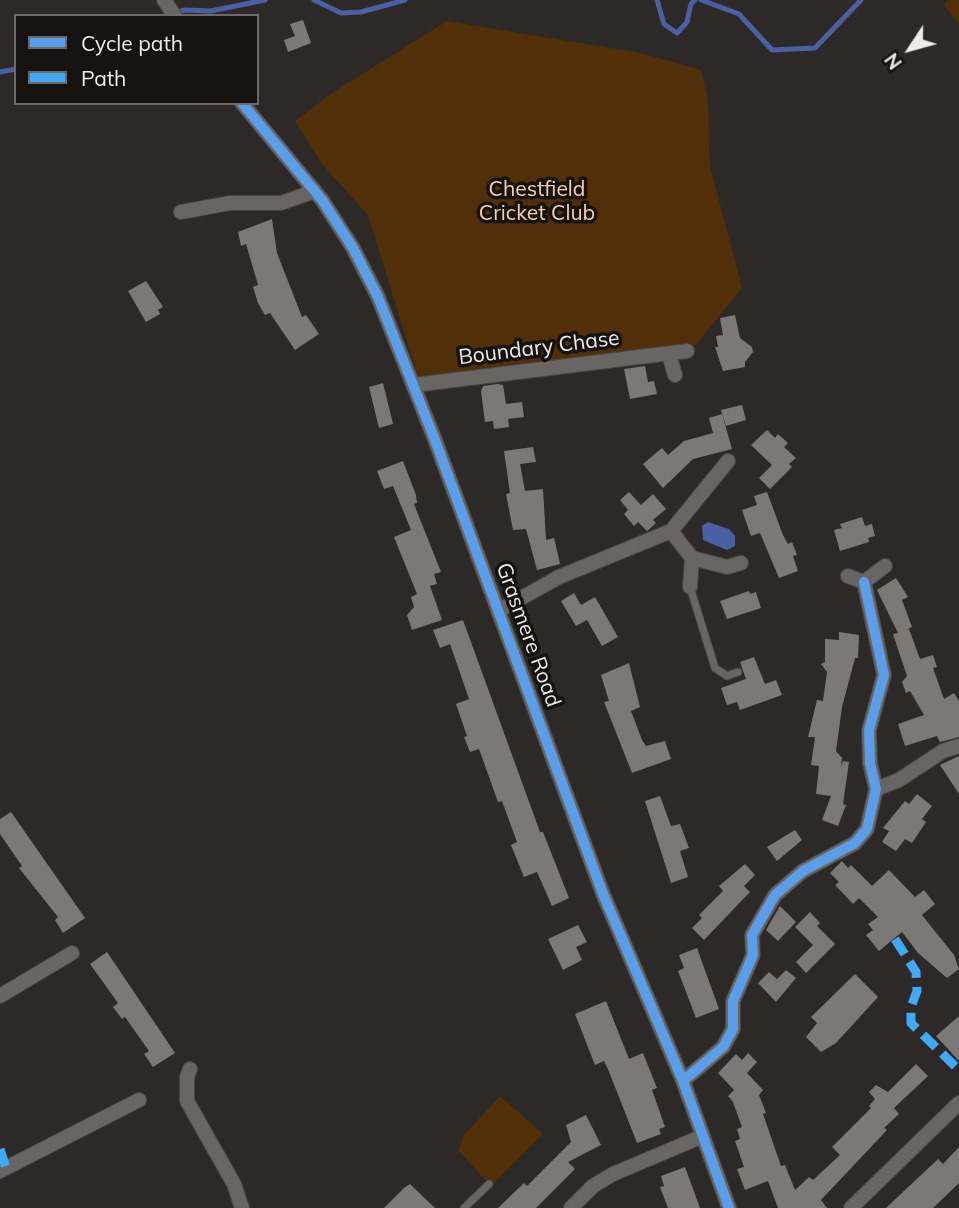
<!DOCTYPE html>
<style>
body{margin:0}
#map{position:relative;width:959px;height:1208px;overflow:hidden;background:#2d2926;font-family:Mulish,sans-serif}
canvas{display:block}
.legend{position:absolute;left:14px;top:14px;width:245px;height:91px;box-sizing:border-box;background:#151210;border:2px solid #6d6966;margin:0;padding:9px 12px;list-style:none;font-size:21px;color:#f0ebe7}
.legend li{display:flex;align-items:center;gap:14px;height:35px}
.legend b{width:35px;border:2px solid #6d6966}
.north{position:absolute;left:875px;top:14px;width:70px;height:70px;-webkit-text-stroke:5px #151210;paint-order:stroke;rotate:234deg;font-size:19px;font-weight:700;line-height:28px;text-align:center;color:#f0ebe7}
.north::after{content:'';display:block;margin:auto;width:24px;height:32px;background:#f0ebe7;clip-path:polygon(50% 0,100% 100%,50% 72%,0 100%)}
</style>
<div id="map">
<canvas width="959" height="1208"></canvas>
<ul class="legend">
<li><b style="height:9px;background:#5a9eea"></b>Cycle path</li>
<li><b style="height:9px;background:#3fa9f5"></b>Path</li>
</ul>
<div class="north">N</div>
</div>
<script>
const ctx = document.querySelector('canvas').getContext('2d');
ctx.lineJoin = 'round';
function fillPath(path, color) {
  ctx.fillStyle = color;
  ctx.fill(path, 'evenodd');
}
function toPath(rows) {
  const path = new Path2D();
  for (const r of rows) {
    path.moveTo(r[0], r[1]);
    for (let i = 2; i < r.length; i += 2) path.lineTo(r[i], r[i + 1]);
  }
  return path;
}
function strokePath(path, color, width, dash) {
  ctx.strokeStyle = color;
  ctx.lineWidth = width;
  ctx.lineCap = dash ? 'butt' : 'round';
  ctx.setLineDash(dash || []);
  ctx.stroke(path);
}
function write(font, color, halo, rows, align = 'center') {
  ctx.font = font + ' Mulish,sans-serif';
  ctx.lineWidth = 7;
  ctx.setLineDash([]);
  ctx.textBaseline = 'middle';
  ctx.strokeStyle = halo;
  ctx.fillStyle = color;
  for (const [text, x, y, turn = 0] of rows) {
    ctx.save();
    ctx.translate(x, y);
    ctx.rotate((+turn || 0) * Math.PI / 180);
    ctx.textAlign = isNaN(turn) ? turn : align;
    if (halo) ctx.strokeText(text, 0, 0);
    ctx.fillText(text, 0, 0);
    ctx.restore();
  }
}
const green = toPath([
 [948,0,959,0,959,24,944,5],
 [447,21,641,53,701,70,708,100,710,166,742,288,690,352,419,380,368,215,322,164,295,121,332,93],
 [500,1096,543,1134,491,1186,458,1150,464,1135]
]);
const water = toPath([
 [708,522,729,529,735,536,735,546,727,550,703,540,702,526]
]);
const stream = toPath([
 [314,0,341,13,361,12,405,0],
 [657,0,664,24,677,33,687,22,691,4,695,0],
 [701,0,739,14,772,50,815,48,861,0],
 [165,16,185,10,211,11,265,0],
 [0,72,16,69]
]);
const building = toPath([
 [303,20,311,43,288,52,284,40,295,36,290,24],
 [272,219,277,253,302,317,306,315,319,334,295,350,270,313,265,315,258,303,253,287,258,285,246,244,241,246,238,232],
 [146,281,163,307,158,310,160,314,146,322,128,291],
 [735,315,740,338,752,347,753,352,745,362,745,367,723,371,715,347,718,347,716,336,723,335,720,318],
 [645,366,648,382,654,381,657,394,630,399,624,369],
 [383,383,393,424,379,428,369,387],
 [498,384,503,385,506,404,522,402,524,417,508,419,509,427,494,429,493,421,485,422,481,391,483,386],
 [742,405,746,420,726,426,721,410],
 [722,414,732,449,693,459,663,488,643,464,662,448,668,455,684,441,713,433,709,418],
 [767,430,775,438,778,434,788,443,784,447,796,458,789,464,792,467,770,489,759,478,772,465,751,445],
 [533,447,536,462,520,464,525,491,543,489,546,540,554,538,560,564,537,570,526,529,513,530,506,494,510,493,504,451],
 [403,461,416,495,417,503,414,504,441,572,434,574,437,584,430,586,442,620,412,630,407,615,414,607,411,597,417,594,394,537,411,530,393,486,384,489,377,471],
 [629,492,641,505,653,494,666,509,653,520,656,523,647,531,638,522,634,526,624,514,628,510,620,500],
 [767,492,783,535,788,544,792,542,797,555,793,556,798,571,779,578,760,533,751,536,742,510,757,505,754,496],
 [862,517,865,526,872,524,875,536,868,538,869,542,840,551,834,530,842,528,840,524],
 [896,578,908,597,902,600,912,627,906,630,909,629,920,659,933,655,937,667,933,668,944,699,954,693,959,701,959,737,940,742,937,736,905,746,898,724,924,715,910,691,906,693,902,682,907,676,893,634,898,633,877,590],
 [749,591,750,594,756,592,761,608,727,619,720,601],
 [574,593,581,605,595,597,618,637,602,646,587,620,576,626,561,601],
 [463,620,540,832,543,832,569,898,552,906,537,872,524,877,511,845,517,842,502,801,498,802,479,749,470,752,464,737,467,736,456,704,469,699,450,644,440,648,433,630],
 [839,632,859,635,858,658,855,658,842,707,837,744,836,751,842,758,841,767,843,761,849,762,843,804,846,805,838,826,822,820,831,796,816,794,819,766,811,765,815,737,808,737,817,700,823,701,827,672,821,664,825,662,825,639,839,640],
 [754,657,765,684,776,680,782,695,740,710,737,702,727,705,721,688,746,679,740,662],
 [629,663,640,707,631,711,642,740,646,746,665,741,671,759,632,773,604,702,609,701,601,675],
 [959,756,959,794,940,765],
 [917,794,932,806,922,819,926,822,912,843,905,839,896,851,882,842,889,831,883,828,905,801,909,804],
 [660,796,671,826,680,824,689,848,680,851,688,877,671,883,645,801],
 [11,812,85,918,63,933,55,920,58,917,19,868,22,866,0,834,0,819],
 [795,830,802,840,777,861,767,847],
 [842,861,848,868,851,865,872,886,889,870,915,897,924,890,935,904,922,915,954,955,959,969,947,978,918,953,902,932,879,951,866,935,873,930,868,924,878,917,859,898,853,904,835,885,839,882,830,873],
 [745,864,755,875,744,886,750,892,704,940,692,928,702,918,699,915,723,891,719,886],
 [780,906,796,922,778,941,766,930],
 [810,912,820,923,817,926,835,944,806,973,796,962,813,945,795,927],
 [578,925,587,942,576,947,582,960,563,970,548,939],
 [697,948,719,1009,696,1018,678,971,684,968,679,955],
 [107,952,175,1053,153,1067,144,1054,149,1051,125,1017,122,1019,113,1007,118,1003,90,964],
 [786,970,796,978,776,1002,758,983,769,972,777,979],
 [855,974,878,997,836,1043,821,1052,806,1037,817,1023,811,1017],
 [606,1001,629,1059,643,1053,657,1088,652,1090,665,1127,659,1129,661,1134,637,1143,608,1069,604,1061,595,1065,575,1014],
 [959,1016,959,1061,936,1036],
 [748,1053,757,1062,747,1073,763,1090,759,1095,766,1113,763,1114,781,1166,785,1165,795,1190,809,1177,813,1180,840,1155,832,1147,871,1108,869,1106,875,1099,869,1092,876,1085,888,1092,916,1064,928,1076,894,1108,899,1114,884,1128,887,1130,821,1200,827,1208,778,1208,768,1181,745,1190,737,1169,744,1167,735,1141,740,1139,737,1129,742,1127,733,1102,728,1096,734,1090,718,1073,736,1054,742,1060],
 [586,1115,601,1145,568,1162,575,1169,536,1208,498,1208,524,1183,527,1186,571,1142,566,1125],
 [959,1147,959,1183,933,1208,886,1208,938,1159,943,1164],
 [685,1167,700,1208,668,1208,660,1187,664,1186,661,1176],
 [410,1184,435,1208,384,1208,404,1188]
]);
const lane = toPath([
 [690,587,715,668,727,676,738,672],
 [464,1208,489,1184]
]);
const street = toPath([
 [164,0,175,16],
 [242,103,322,200,353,248,378,297,435,440,603,894,683,1081,729,1208],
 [181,212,230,203,281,203,315,191],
 [669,354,675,375],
 [414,385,687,351],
 [671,531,692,558,727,567,741,563],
 [848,576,864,582,885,566],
 [690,587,692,558],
 [498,611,559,577,671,531,728,461],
 [876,789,899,780,943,751,959,746],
 [0,996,72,953],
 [190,1069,187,1077,187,1101,234,1184,242,1208],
 [683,1081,723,1047,733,1029,733,1001,753,955,752,935,775,895,803,871,855,843,867,829,876,789,870,763,869,730,884,675,864,582],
 [0,1171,139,1100],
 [571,1208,593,1186,613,1174,703,1136],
 [851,1208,959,1103]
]);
const quiet = toPath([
 [895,939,916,972,917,991,911,1007,911,1023,959,1070],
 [0,1149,6,1168]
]);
const cycleway = toPath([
 [242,103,322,200,353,248,378,297,435,440,603,894,683,1081,729,1208],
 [683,1081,723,1047,733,1029,733,1001,753,955,752,935,775,895,803,871,855,843,867,829,876,789,870,763,869,730,884,675,864,582]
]);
const parkNames = [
 ["Chestfield",537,190],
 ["Cricket Club",537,214]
];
const streetNames = [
 ["Boundary Chase",539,348,-7],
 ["Grasmere Road",528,635,70]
];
fillPath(green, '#512f09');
fillPath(water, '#4a60a5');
strokePath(stream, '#4a60a5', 5);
fillPath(building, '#7b7875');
strokePath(lane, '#494543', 9);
strokePath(street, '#494543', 16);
strokePath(lane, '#686563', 7);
strokePath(street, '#686563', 14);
strokePath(quiet, '#3fa9f5', 9, [18, 9]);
strokePath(cycleway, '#5a9eea', 10);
write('21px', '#f7d0af', '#151210', parkNames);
write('21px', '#f0ebe7', '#151210', streetNames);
</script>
